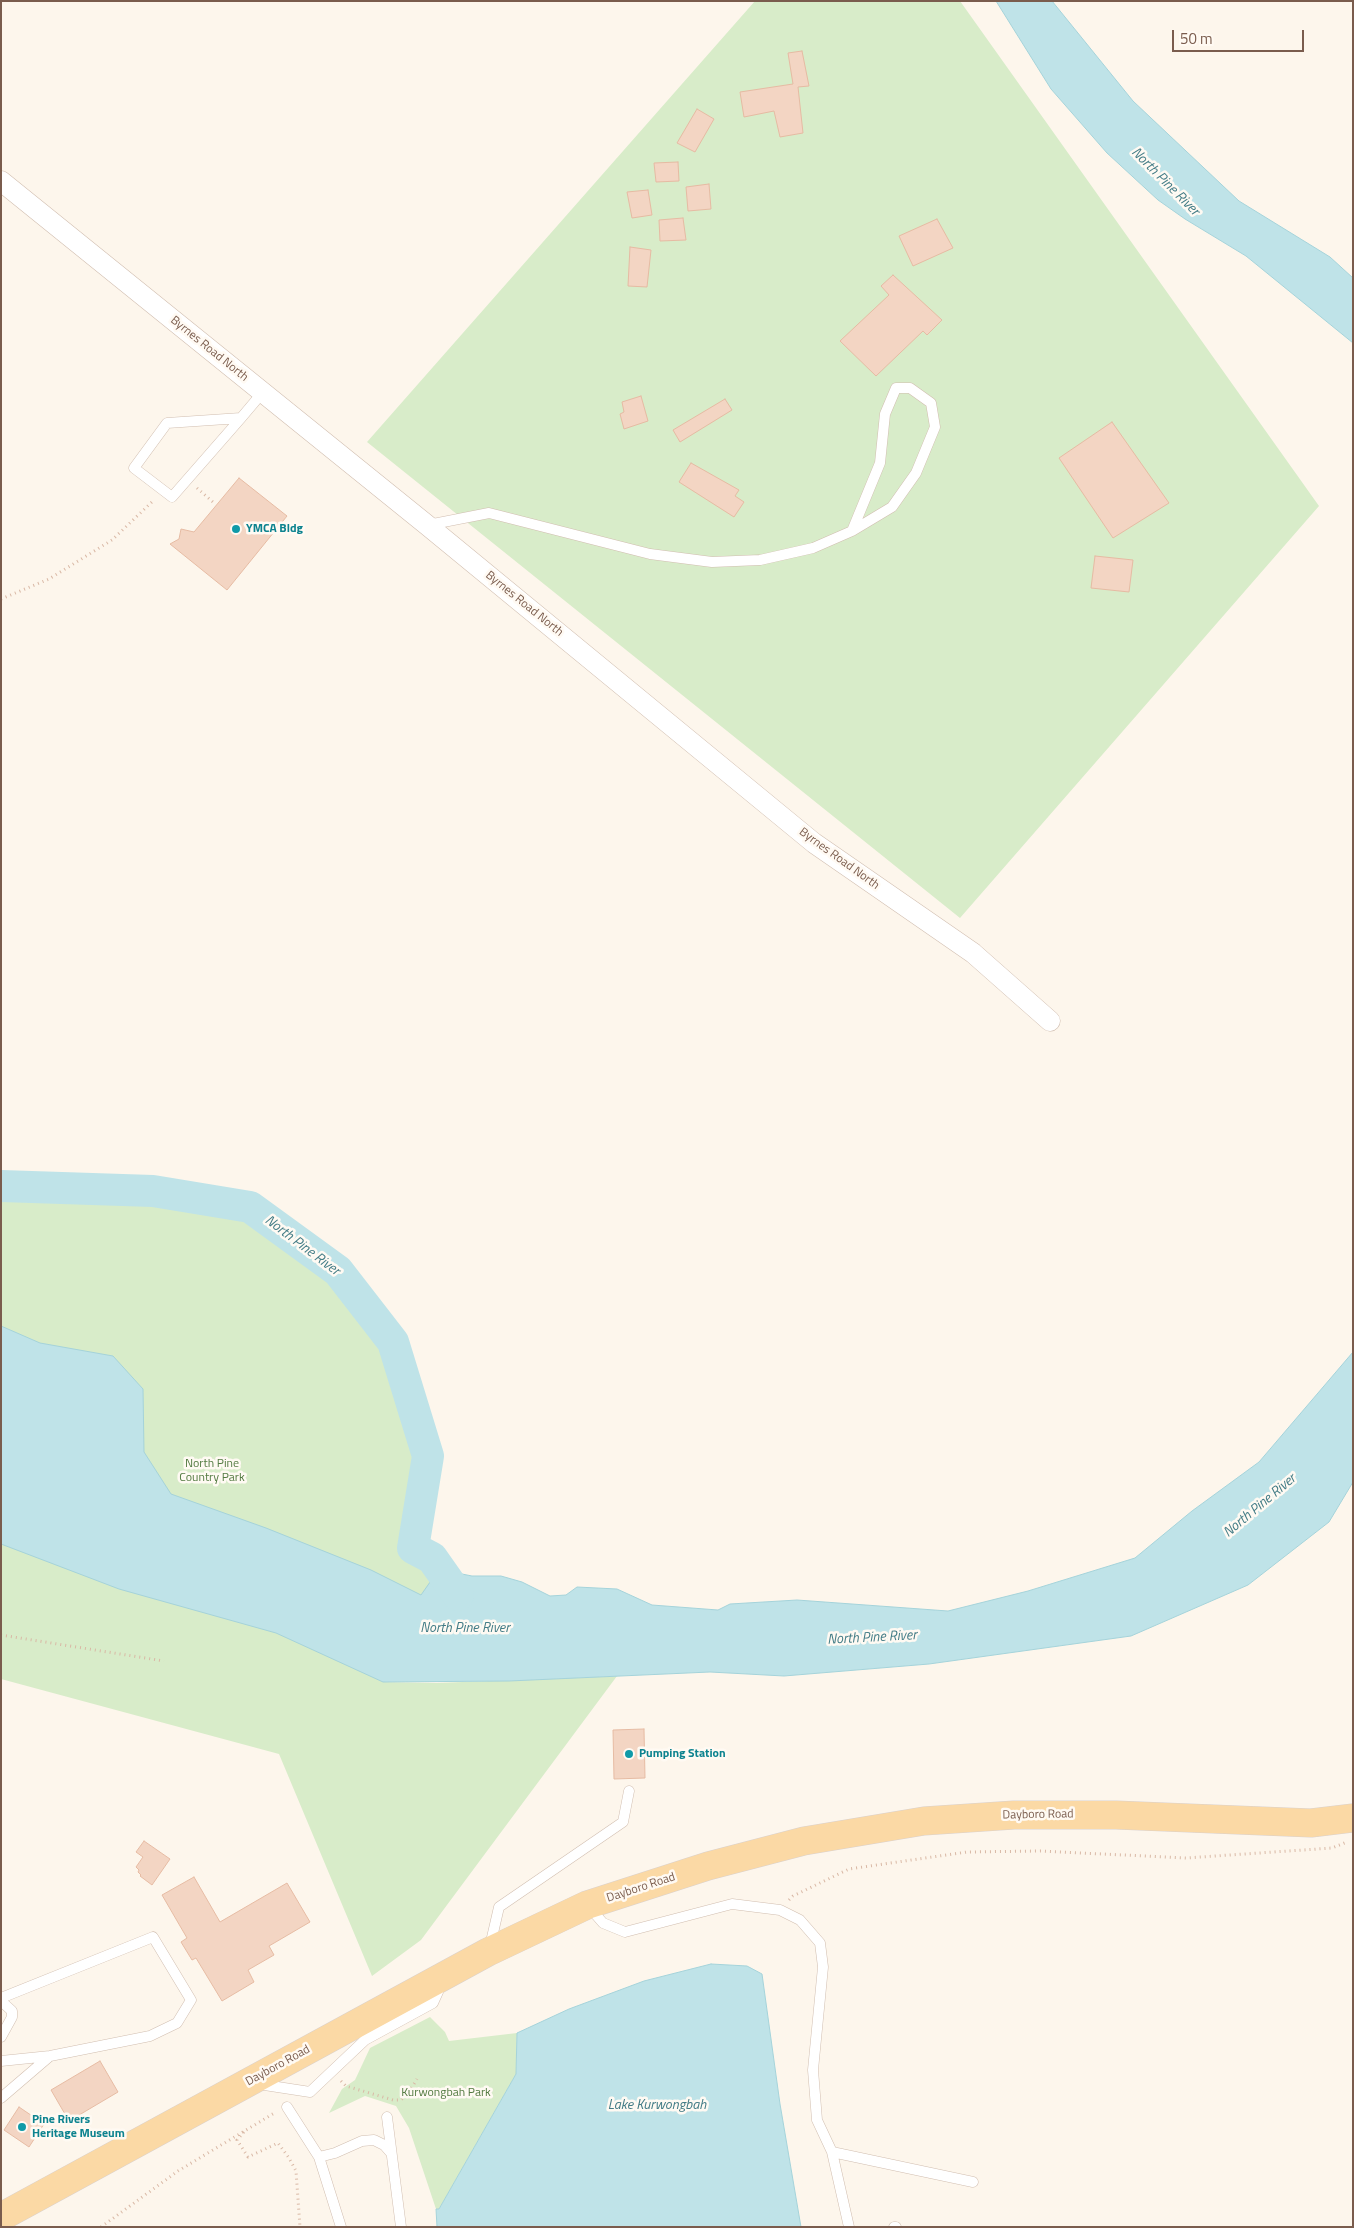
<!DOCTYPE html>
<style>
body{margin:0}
#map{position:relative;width:1354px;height:2228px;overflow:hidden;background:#fdf6ec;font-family:"Titillium Web",sans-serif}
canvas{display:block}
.frame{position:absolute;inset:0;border:2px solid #7a5c4d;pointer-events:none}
.scale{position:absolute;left:1172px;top:30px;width:132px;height:22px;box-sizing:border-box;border:2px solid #7a5c4d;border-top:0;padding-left:6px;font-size:15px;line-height:18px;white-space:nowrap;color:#7a5c4d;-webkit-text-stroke:4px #fffaf3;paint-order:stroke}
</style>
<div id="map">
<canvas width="1354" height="2228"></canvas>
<div class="frame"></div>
<div class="scale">50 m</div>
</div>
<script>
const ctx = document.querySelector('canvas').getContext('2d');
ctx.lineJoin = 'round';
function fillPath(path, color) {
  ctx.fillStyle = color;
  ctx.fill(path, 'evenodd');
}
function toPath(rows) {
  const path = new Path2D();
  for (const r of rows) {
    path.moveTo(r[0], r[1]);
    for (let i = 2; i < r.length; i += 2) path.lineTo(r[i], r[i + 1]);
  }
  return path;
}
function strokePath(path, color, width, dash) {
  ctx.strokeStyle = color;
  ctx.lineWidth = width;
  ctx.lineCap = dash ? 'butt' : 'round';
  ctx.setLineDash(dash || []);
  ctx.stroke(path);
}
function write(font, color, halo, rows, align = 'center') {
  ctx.font = font + ' "Titillium Web",sans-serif';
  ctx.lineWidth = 5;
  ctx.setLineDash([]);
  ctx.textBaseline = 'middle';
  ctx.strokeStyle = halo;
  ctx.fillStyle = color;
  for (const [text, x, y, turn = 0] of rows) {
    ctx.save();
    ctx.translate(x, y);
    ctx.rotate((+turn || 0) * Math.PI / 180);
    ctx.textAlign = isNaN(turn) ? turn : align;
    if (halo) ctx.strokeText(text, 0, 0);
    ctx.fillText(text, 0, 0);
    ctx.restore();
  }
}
const green = toPath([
 [755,1,960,1,1319,506,960,918,367,442],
 [1,1186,153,1190,250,1207,338,1271,393,1342,428,1456,413,1548,432,1558,442,1572,384,1682,437,1683,617,1676,421,1940,372,1976,279,1754,1,1679],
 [430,2017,445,2032,449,2041,517,2033,516,2074,439,2209,436,2209,409,2128,396,2106,365,2096,329,2113,342,2089,355,2080,370,2048]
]);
const water = toPath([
 [996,1,1052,1,1133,101,1239,201,1330,257,1353,278,1353,343,1246,256,1185,219,1158,200,1107,153,1051,89,996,1],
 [1,1326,40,1343,113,1356,143,1389,144,1452,171,1494,266,1528,371,1570,421,1595,435,1575,432,1558,452,1572,472,1576,501,1576,522,1582,550,1596,566,1595,577,1587,617,1589,652,1605,718,1610,730,1604,797,1600,948,1611,1028,1591,1135,1558,1192,1511,1259,1462,1353,1352,1353,1482,1329,1522,1248,1585,1131,1636,929,1664,784,1676,710,1672,509,1681,383,1682,276,1633,119,1589,1,1544,1,1326],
 [711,1964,747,1966,762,1974,780,2104,801,2227,437,2227,436,2209,439,2209,516,2074,517,2033,569,2009,644,1981,711,1964]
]);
const river = toPath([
 [1,1186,153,1191,250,1207,338,1271,393,1342,428,1456,413,1548,432,1558,458,1595]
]);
const building = toPath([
 [802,51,809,86,798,87,803,133,780,137,774,111,744,117,740,92,793,84,788,53,802,51],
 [697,109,714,119,695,152,677,143,697,109],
 [678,162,679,181,656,182,654,163,678,162],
 [709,184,711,209,688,211,686,187,709,184],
 [648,190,652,215,632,218,627,192,648,190],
 [683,218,686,240,660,241,659,220,683,218],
 [937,219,953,248,913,266,899,236,937,219],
 [630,247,651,250,647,287,628,286,630,247],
 [893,275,942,320,927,335,923,331,876,376,840,341,889,295,881,286,893,275],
 [641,396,648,421,624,429,620,414,624,412,622,402,641,396],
 [725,399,732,410,680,442,673,430,725,399],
 [1112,422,1169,503,1113,538,1059,458,1112,422],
 [691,463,739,490,735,496,744,502,734,517,679,482,691,463],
 [239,478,287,516,227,590,170,544,179,539,181,529,194,532,239,478],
 [1095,556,1133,560,1129,592,1091,588,1095,556],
 [644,1729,645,1778,614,1779,613,1730,644,1729],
 [144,1841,170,1859,152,1885,140,1876,141,1875,138,1872,139,1870,136,1867,143,1857,136,1852,144,1841],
 [194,1877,220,1922,287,1883,310,1922,269,1946,274,1955,248,1970,254,1982,222,2001,196,1958,192,1960,181,1942,187,1938,162,1895,194,1877],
 [100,2061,118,2092,69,2121,51,2090,100,2061],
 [19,2107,44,2124,29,2147,4,2130,19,2107]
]);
const path = toPath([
 [197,488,214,503],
 [1,599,49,579,112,540,154,500],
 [1,1635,164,1661],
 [789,1900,793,1896,849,1869,967,1852,1040,1851,1186,1858,1332,1848,1347,1842],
 [341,2081,346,2086,393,2100,401,2100,409,2092,417,2079],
 [244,2132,237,2140,248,2157,278,2143,289,2158,296,2171,300,2227],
 [101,2227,178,2171,276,2112]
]);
const lane = toPath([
 [241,418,167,423,134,468,172,497,241,418,263,392],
 [428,525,489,513,650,554,712,562,760,560,813,548,852,531,892,507,916,473,935,427,931,403,910,388,896,388,885,414,880,463,852,531],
 [590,1908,603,1923,625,1932,732,1904,780,1910,800,1920,820,1943,823,1967,813,2070,817,2120,832,2152,973,2182],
 [490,1946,499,1907,623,1822,629,1791],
 [1,1998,153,1937,191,2000,177,2023,150,2036,50,2056,1,2061],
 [1,2001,12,2011,12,2017,1,2037],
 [258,2084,310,2092,365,2040,433,2003,442,1983],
 [1,2098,50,2056],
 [287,2107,319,2157,341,2227],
 [387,2117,401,2227],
 [832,2152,849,2227],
 [319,2157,335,2153,362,2141,374,2140,384,2145,391,2153],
 [894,2227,896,2227]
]);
const street = toPath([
 [1,181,427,525,814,843,973,953,1050,1021]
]);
const primary = toPath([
 [1,2217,488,1952,587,1905,708,1866,804,1841,924,1821,1014,1815,1116,1815,1311,1823,1353,1818]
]);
const markers = [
 [236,529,5,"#0f9aa8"],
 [629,1754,5,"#0f9aa8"],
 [22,2127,5,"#0f9aa8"]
];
const streetNames = [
 ["Byrnes Road North",209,349,39],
 ["Byrnes Road North",524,604,39],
 ["Byrnes Road North",839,859,36],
 ["Dayboro Road",1038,1815,-1],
 ["Dayboro Road",641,1888,-18],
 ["Dayboro Road",278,2066,-29]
];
const cultureNames = [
 ["YMCA Bldg",246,529],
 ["Pumping Station",639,1754],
 ["Pine Rivers",32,2120],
 ["Heritage Museum",32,2134]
];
const parkNames = [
 ["North Pine",212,1464],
 ["Country Park",212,1478],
 ["Kurwongbah Park",446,2093]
];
const waterNames = [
 ["North Pine River",1165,182,45],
 ["North Pine River",302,1246,37],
 ["North Pine River",1260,1506,-40],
 ["North Pine River",465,1629],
 ["North Pine River",872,1638,-3],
 ["Lake Kurwongbah",657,2106]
];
fillPath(green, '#d8ecc9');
fillPath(water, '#bfe3e8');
strokePath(water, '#a5d3da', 1);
strokePath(river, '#bfe3e8', 32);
fillPath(building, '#f3d5c3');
strokePath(building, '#e6bba3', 1);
strokePath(lane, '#d1beb0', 11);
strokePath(street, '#d1beb0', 21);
strokePath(primary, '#dad1cd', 29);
strokePath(path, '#d9b8a5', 3, [1, 4]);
strokePath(lane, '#fff', 10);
strokePath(street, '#fff', 20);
strokePath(primary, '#fbd9a5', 28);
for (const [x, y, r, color] of markers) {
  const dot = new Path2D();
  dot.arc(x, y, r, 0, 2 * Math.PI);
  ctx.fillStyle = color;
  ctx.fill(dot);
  strokePath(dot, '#fffaf3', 2);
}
write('12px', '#7a5c4d', '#fffaf3', streetNames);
write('bold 12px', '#0d838f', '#fffaf3', cultureNames, 'left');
write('12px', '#537a41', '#fffaf3', parkNames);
write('italic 14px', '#437c86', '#fffaf3', waterNames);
</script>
